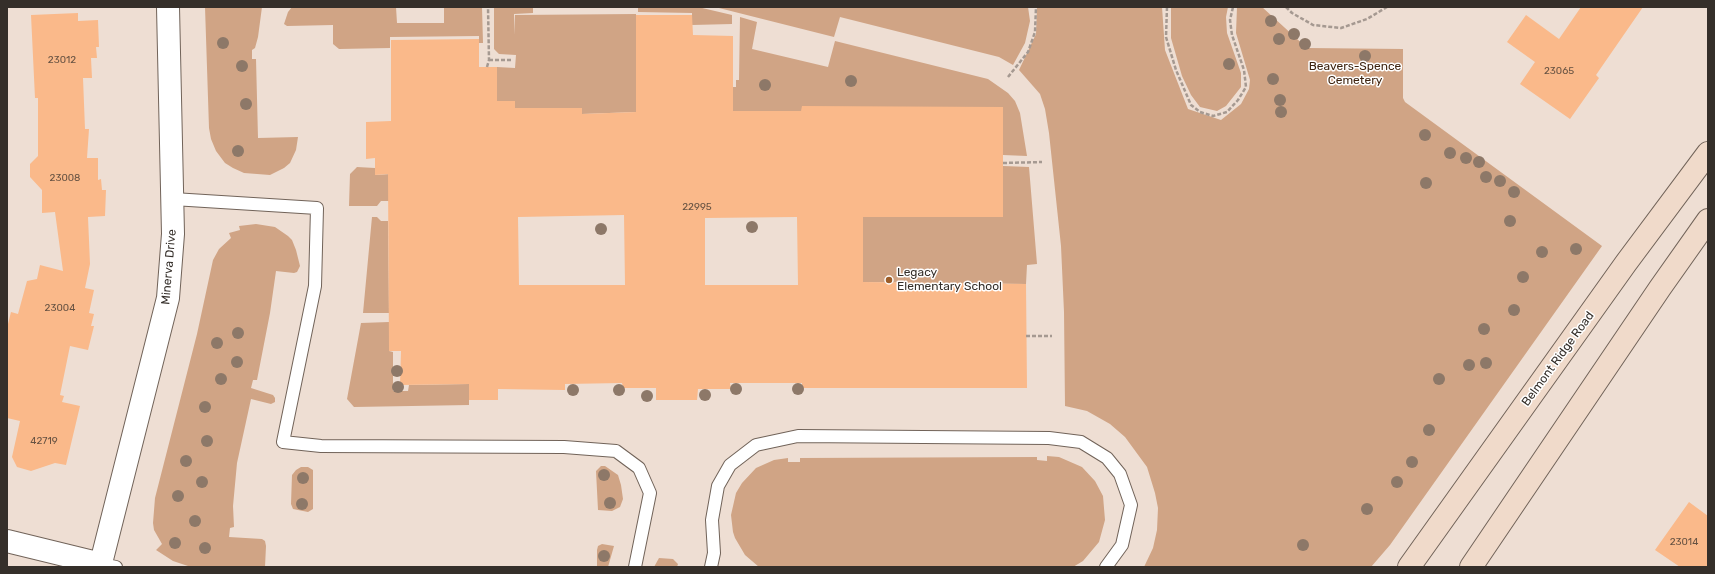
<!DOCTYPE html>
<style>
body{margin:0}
#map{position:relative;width:1715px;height:574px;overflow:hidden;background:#eeded3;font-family:Rubik,sans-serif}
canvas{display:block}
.frame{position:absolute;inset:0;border:8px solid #352f2a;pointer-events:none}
</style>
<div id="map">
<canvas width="1715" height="574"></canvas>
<div class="frame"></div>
</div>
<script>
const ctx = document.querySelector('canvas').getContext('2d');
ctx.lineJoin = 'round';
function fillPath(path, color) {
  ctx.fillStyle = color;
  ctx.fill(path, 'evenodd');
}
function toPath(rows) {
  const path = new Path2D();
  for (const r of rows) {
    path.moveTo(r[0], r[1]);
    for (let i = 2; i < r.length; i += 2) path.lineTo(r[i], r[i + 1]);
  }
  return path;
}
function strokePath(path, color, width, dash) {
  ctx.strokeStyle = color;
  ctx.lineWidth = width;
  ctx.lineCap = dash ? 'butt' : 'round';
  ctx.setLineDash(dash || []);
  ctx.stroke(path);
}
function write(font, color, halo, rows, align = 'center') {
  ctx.font = font + ' Rubik,sans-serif';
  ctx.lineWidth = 3;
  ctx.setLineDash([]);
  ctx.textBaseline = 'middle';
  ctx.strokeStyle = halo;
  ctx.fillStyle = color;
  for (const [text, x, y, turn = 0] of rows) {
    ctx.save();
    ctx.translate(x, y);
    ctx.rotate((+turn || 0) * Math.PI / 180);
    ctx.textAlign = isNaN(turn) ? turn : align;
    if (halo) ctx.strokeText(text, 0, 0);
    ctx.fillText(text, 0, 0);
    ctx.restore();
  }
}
const green = toPath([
 [205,7,262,7,258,37,255,48,252,50,252,59,256,59,258,138,298,137,296,150,290,163,284,168,270,175,244,173,233,168,225,163,216,151,211,139,209,128],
 [292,7,396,7,397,23,444,23,444,7,482,7,483,43,479,43,479,36,390,37,390,48,339,49,333,44,333,25,287,26,284,24,288,12],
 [494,7,533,7,533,13,514,14,515,35,515,15,636,14,636,112,582,114,582,108,515,108,515,101,497,101,497,67,515,68,516,55,499,54,494,49],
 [638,7,698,7,732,15,732,24,692,25,692,13,638,12],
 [715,7,1028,7,1030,21,1025,43,1013,65,999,57,840,17,834,37],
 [1037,7,1162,7,1165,50,1188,109,1221,120,1241,104,1249,89,1250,80,1236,33,1237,7,1262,7,1307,48,1403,49,1403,98,1405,102,1602,246,1390,545,1371,567,1144,567,1153,548,1157,530,1158,508,1155,493,1147,467,1125,437,1110,424,1087,411,1065,406,1064,312,1061,246,1049,133,1045,109,1040,94,1019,70,1036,34],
 [1171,7,1228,7,1226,17,1227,33,1241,73,1241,87,1226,106,1217,111,1200,107,1191,95,1182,76,1171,38],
 [740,17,757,22,752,49,828,67,835,41,988,79,1008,93,1015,101,1020,113,1027,156,1003,155,801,111,715,111,733,87,736,87,736,80,739,80],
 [1003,166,1029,167,1037,264,1027,265,1026,284,863,282,863,217,1003,217],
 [357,167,375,168,375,175,391,174,391,201,381,201,377,206,349,206,350,174],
 [372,217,377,217,381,221,388,221,389,313,363,313],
 [256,224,275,227,288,236,292,240,296,250,300,266,297,272,294,273,276,271,270,313,257,380,253,380,251,388,273,395,275,398,275,402,271,404,251,399,237,463,233,506,234,527,230,528,229,537,262,539,265,541,266,546,265,567,191,567,173,561,156,550,162,544,154,530,153,523,155,498,197,334,213,260,219,249,231,238,229,233,240,230,239,226],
 [389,322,389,351,393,352,393,391,408,391,409,385,469,384,469,405,354,407,347,399,361,323],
 [1047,456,1059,457,1082,467,1095,481,1103,496,1105,520,1099,542,1083,561,1073,567,759,567,745,555,735,538,733,532,731,515,736,493,742,483,756,468,774,460,788,458,788,462,800,462,800,458,1037,457,1037,460,1047,461],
 [601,466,605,466,618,475,621,485,623,499,620,507,612,511,598,510,596,471],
 [301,467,308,467,313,470,313,509,308,512,293,509,291,504,292,475,296,470],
 [602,544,614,546,608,567,597,567,597,550,598,546],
 [659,558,673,559,678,564,677,567,654,567]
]);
const building = toPath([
 [1581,7,1643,7,1596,75,1599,78,1570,119,1520,84,1535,62,1507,42,1526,15,1559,39],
 [78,13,78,21,98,20,99,47,96,47,97,58,91,58,92,78,83,78,85,129,89,129,87,158,98,158,98,180,101,179,102,190,106,190,105,216,88,217,90,264,85,288,94,290,89,313,94,314,91,326,94,326,88,350,70,346,60,395,64,396,62,402,80,406,66,465,55,463,31,471,17,467,12,457,20,421,7,418,7,328,11,312,18,314,27,281,37,279,40,265,63,271,55,212,42,213,42,190,30,177,30,164,38,156,38,98,35,98,31,15],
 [636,15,692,15,693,35,733,36,733,111,801,111,802,106,1003,107,1003,217,863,217,863,282,1026,284,1027,388,802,388,802,383,730,383,731,389,698,389,697,400,656,400,656,388,623,388,622,383,565,384,565,390,498,389,498,400,469,400,469,384,400,385,401,351,389,351,388,174,375,175,375,158,366,159,366,122,391,121,391,40,479,39,479,67,497,67,497,101,515,101,515,108,582,108,582,114,636,112],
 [624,215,625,285,519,285,518,217],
 [797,217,798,285,705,285,705,218],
 [1689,502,1708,516,1708,567,1680,567,1655,550]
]);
const path = toPath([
 [1167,7,1166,37,1176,70,1191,105,1200,112,1213,116,1227,112,1238,100,1246,87,1244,70,1232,35,1230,20,1233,7],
 [1286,7,1292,13,1313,25,1341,28,1367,19,1387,7],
 [489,60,512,60],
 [487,67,489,60,488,7],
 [1008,77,1028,52,1035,32,1036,7],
 [1003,163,1042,162],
 [1026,336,1052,336]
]);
const service = toPath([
 [173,199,317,208,315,286,283,442,321,446,564,447,616,451,639,468,650,493,635,567],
 [101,564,116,567],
 [711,567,714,553,712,520,718,486,730,465,756,445,798,436,1049,438,1081,442,1107,458,1120,474,1131,505,1122,545,1106,567]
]);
const minor = toPath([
 [7,541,101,564],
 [100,567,168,298,173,234,168,7]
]);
const secondary = toPath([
 [1409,567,1626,263,1708,153],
 [1471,567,1660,288,1708,220]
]);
const trees = [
 [1271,21],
 [1294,34],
 [1279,39],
 [223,43],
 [1305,44],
 [1365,56],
 [1229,64],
 [242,66],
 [1273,79],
 [851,81],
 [765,85],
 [1280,100],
 [246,104],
 [1281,112],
 [1425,135],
 [238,151],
 [1450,153],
 [1466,158],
 [1479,162],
 [1486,177],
 [1500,181],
 [1426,183],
 [1514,192],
 [1510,221],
 [752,227],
 [601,229],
 [1576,249],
 [1542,252],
 [1523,277],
 [1514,310],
 [1484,329],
 [238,333],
 [217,343],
 [237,362],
 [1486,363],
 [1469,365],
 [397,371],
 [221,379],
 [1439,379],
 [398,387],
 [736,389],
 [798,389],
 [573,390],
 [619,390],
 [705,395],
 [647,396],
 [205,407],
 [1429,430],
 [207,441],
 [186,461],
 [1412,462],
 [604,475],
 [303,478],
 [202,482],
 [1397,482],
 [178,496],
 [610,503],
 [302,504],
 [1367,509],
 [195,521],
 [175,543],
 [1303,545],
 [205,548],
 [604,556]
];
const markers = [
 [889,280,4,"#9d5d28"]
];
const numberNames = [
 ["23012",62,60],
 ["23065",1559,71],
 ["23008",65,178],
 ["22995",697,207],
 ["23004",60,308],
 ["42719",44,441],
 ["23014",1684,542]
];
const parkNames = [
 ["Beavers-Spence",1355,67],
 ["Cemetery",1355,81]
];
const streetNames = [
 ["Minerva Drive",169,267,-85],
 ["Belmont Ridge Road",1558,359,-54]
];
const poiNames = [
 ["Legacy",897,273],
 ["Elementary School",897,287]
];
fillPath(green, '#d0a485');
fillPath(building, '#fab98a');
strokePath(service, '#716359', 14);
strokePath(minor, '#716359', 24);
strokePath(secondary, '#716359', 24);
strokePath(path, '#a59991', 2.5, [4, 2]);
strokePath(service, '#fff', 12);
strokePath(minor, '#fff', 22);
strokePath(secondary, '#f0daca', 22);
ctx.fillStyle = '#8d7868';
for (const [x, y] of trees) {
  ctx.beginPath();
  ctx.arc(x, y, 6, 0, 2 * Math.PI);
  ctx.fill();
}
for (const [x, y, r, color] of markers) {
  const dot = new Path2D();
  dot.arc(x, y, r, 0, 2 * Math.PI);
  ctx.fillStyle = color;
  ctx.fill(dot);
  strokePath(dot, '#fff', 1.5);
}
write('10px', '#665242', null, numberNames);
write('12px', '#3e2410', '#fff', parkNames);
write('12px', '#352f2a', '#fff', streetNames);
write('12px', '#352f2a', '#fff', poiNames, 'left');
</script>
